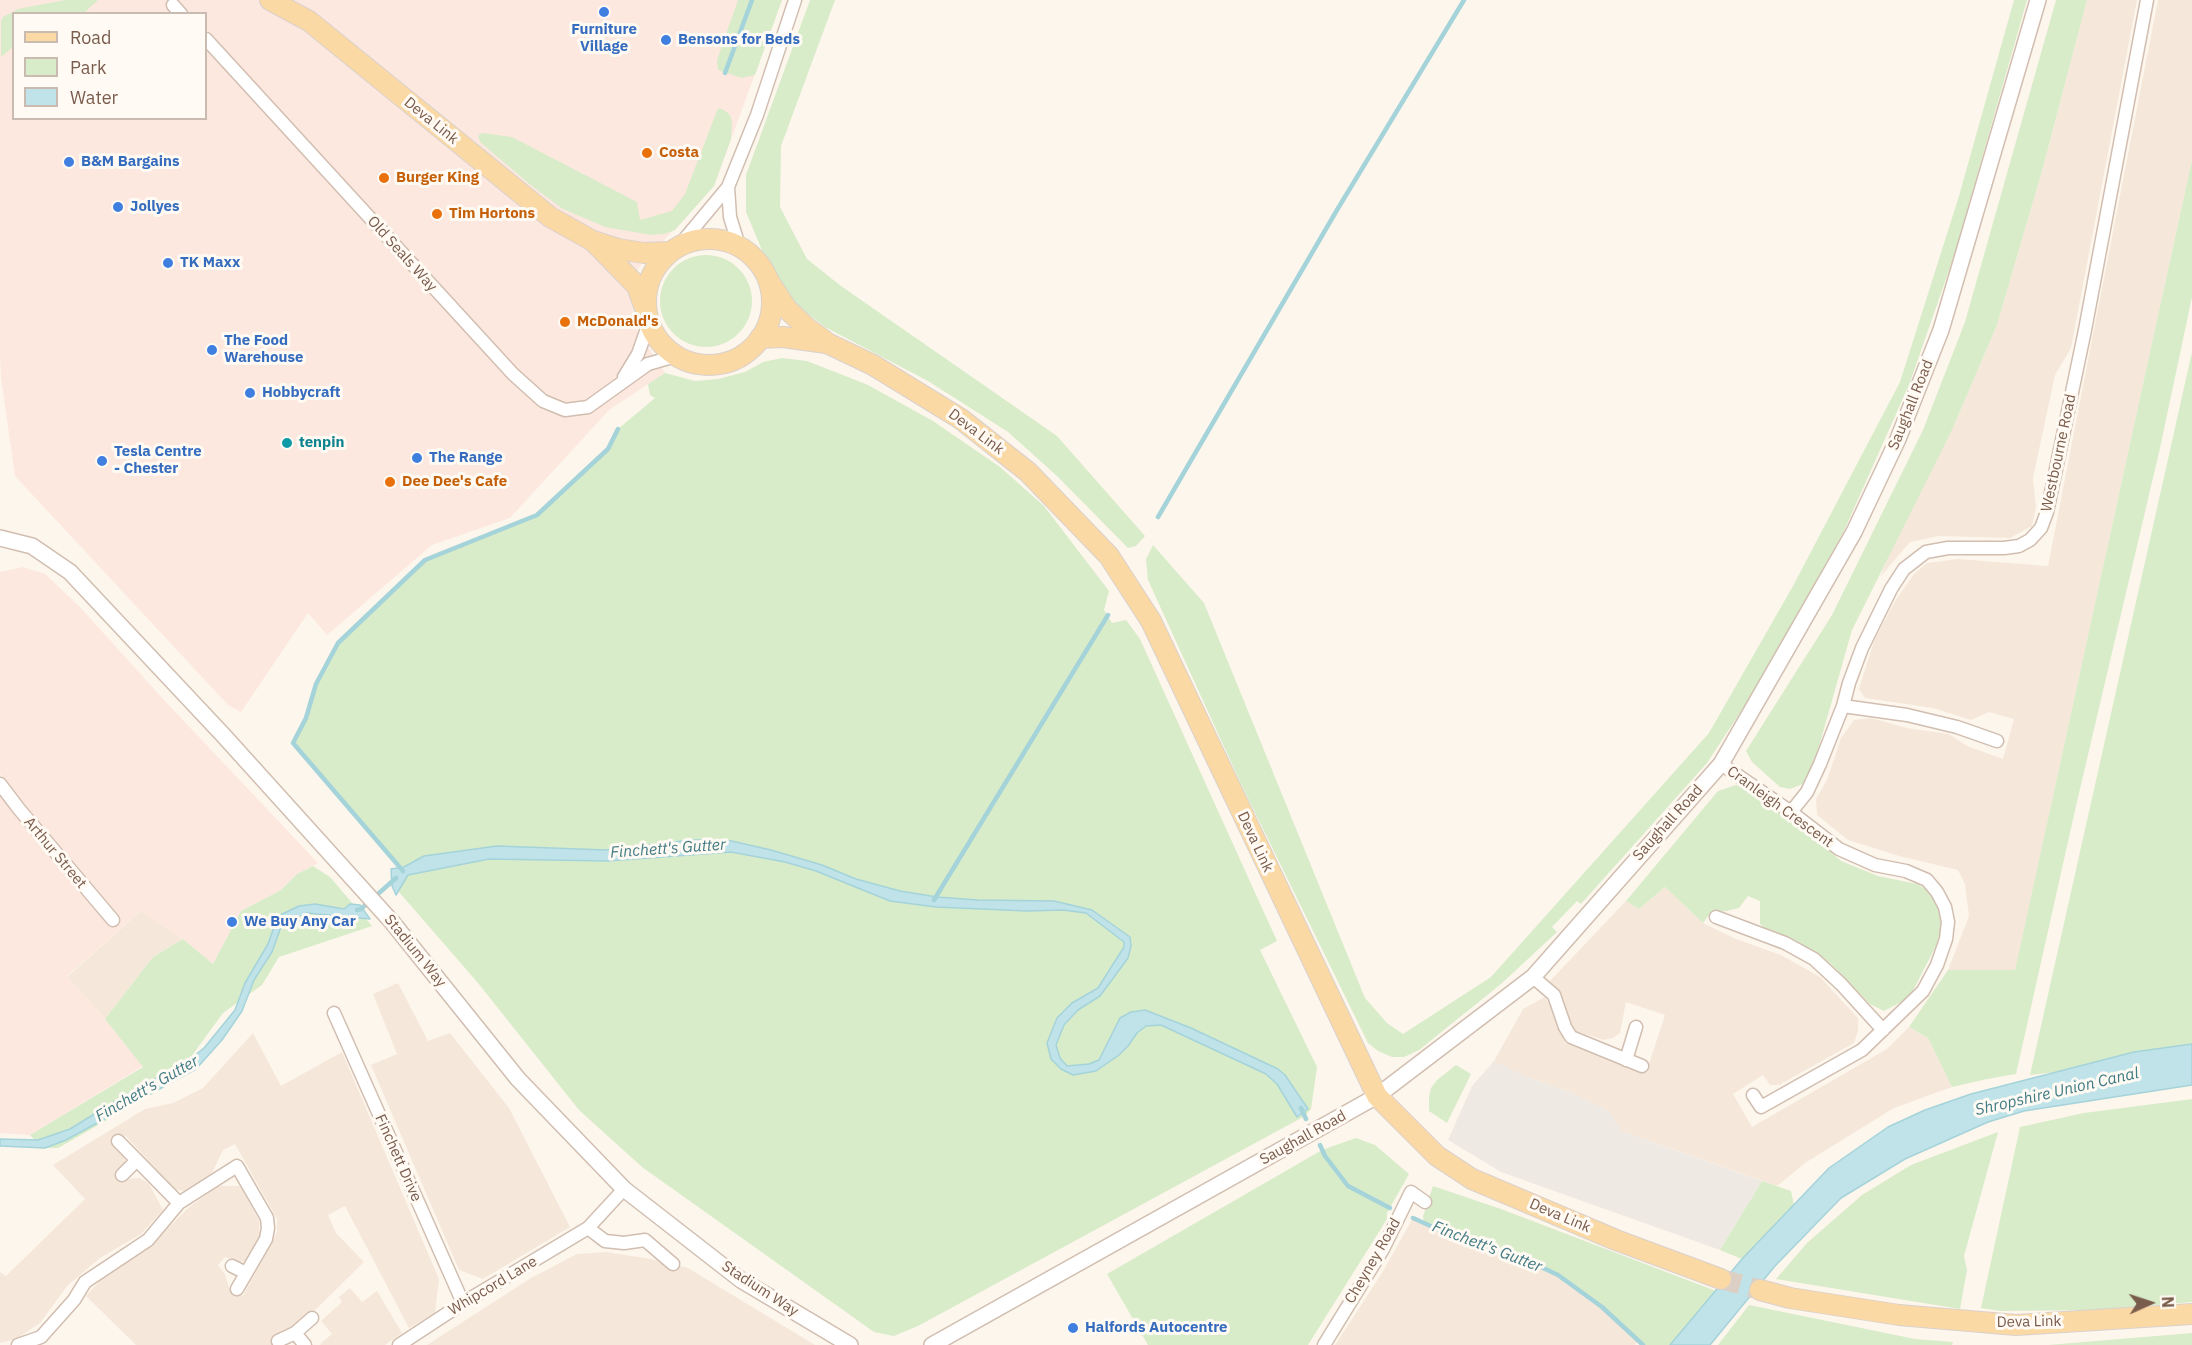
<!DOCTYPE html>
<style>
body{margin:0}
#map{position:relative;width:2192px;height:1345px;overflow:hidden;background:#fdf6ec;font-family:"IBM Plex Sans",sans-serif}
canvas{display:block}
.legend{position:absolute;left:12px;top:12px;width:195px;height:108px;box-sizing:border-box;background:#fffaf3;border:2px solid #cabbb1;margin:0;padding:8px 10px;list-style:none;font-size:18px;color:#7a5c4d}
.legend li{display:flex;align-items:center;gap:12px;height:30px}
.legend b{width:30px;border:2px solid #cabbb1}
.north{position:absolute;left:2120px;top:1273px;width:60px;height:60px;-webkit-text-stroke:4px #fffaf3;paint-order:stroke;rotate:87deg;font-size:16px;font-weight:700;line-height:24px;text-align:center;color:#7a5c4d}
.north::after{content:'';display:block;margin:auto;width:21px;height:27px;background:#7a5c4d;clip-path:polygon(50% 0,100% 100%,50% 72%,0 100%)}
</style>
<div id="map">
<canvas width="2192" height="1345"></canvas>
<ul class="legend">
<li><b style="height:8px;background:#fbd9a5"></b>Road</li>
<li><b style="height:16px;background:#d8ecc9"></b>Park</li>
<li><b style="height:16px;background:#bfe3e8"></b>Water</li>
</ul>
<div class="north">N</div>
</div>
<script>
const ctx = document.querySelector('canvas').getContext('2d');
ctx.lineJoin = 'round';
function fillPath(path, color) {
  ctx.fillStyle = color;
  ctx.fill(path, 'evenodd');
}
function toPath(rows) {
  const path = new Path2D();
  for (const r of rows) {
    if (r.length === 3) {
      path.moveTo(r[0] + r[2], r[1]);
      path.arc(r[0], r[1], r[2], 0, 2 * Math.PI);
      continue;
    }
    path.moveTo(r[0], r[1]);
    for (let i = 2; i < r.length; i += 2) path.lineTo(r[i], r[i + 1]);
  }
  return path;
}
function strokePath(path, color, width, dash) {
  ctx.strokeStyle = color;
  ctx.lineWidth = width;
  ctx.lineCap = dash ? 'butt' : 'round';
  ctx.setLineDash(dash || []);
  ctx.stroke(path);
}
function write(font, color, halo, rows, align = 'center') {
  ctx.font = font + ' "IBM Plex Sans",sans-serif';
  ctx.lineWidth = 6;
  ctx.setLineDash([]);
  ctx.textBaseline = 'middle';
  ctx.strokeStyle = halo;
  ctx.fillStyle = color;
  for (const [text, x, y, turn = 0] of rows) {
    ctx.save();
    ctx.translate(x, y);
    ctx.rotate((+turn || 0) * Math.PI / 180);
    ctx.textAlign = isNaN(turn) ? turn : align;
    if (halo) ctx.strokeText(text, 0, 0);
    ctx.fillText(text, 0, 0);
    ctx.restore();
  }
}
const residential = toPath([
 [2087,0,2137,0,2071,348,2055,375,2033,478,2036,507,2032,526,2010,538,1939,536,1910,542,1880,577,1893,545,1952,430,1997,325,2042,171],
 [2158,0,2192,0,2192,160,2015,971,1948,970,1969,916,1965,884,1958,870,1899,856,1848,840,1817,815,1816,799,1827,780,1841,738,1854,720,1871,718,1907,728,1949,734,1967,746,2003,759,2014,719,1989,712,1971,720,1933,708,1865,698,1859,689,1874,641,1895,601,1914,574,1927,563,1958,559,2048,566],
 [1665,887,1703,923,1736,939,1781,955,1820,977,1858,1018,1858,1031,1854,1043,1779,1085,1770,1085,1763,1075,1733,1094,1752,1127,1887,1049,1909,1027,1928,1038,1952,1087,1894,1108,1805,1163,1777,1186,1621,1131,1609,1111,1572,1093,1522,1075,1494,1061,1523,1009,1545,997,1555,1014,1565,1043,1646,1073,1665,1015,1626,1002,1620,1033,1613,1038,1604,1040,1572,1030,1561,994,1550,981,1626,901,1639,909],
 [141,911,183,939,153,957,105,1019,67,977],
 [398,983,428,1041,450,1033,509,1108,570,1227,483,1279,459,1270,371,1065,397,1054,373,994],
 [253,1033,281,1086,342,1052,439,1279,435,1313,409,1328,345,1206,328,1215,336,1233,364,1262,304,1321,272,1341,275,1345,136,1345,86,1296,111,1269,149,1247,188,1208,218,1186,240,1186,259,1221,260,1239,247,1261,238,1262,225,1257,218,1265,225,1274,229,1288,243,1296,277,1232,277,1219,235,1144,223,1150,210,1177,191,1189,183,1191,174,1189,126,1136,114,1147,123,1154,125,1161,118,1174,125,1182,128,1179,140,1178,149,1184,163,1210,141,1234,100,1258,68,1285,40,1323,16,1339,0,1343,0,1272,6,1276,85,1199,53,1165,145,1109,173,1103,203,1088],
 [1413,1218,1468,1243,1524,1259,1558,1275,1602,1307,1638,1341,1635,1345,1335,1345,1382,1273],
 [606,1252,651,1259,688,1268,815,1345,427,1345,531,1278,577,1254],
 [350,1288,362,1302,377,1291,402,1333,385,1345,321,1345,320,1344,332,1334,321,1321,342,1302,339,1297]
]);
const commercial = toPath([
 [0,0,782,0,714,186,640,266,629,290,637,330,665,373,609,410,510,518,432,545,327,635,308,613,241,712,228,705,15,476,1,378,0,353],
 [14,14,206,14,206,118,14,118],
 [23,567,45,574,80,607,164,700,318,863,297,874,281,890,241,911,213,964,183,939,141,911,67,976,105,1019,143,1066,30,1135,0,1133,0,790,6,784,0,774,0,572]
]);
const industrial = toPath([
 [1494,1061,1522,1075,1572,1093,1609,1111,1621,1131,1762,1181,1720,1250,1501,1172,1448,1140,1472,1086]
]);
const green = toPath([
 [65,0,98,0,84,13,14,14,13,47,1,57,1,21,3,17,18,9],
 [738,0,782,0,755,75,742,78,718,70,717,60],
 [810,0,835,0,781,146,780,207,807,259,841,286,1057,436,1145,536,1136,546,1128,548,1057,476,1008,432,928,381,825,327,795,304,764,255,746,212,746,175],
 [2014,0,2027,0,1955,253,1909,385,1843,533,1749,699,1707,763,1581,904,1577,901,1552,927,1557,932,1501,984,1419,1050,1404,1057,1392,1057,1378,1051,1368,1043,1241,784,1148,580,1146,559,1153,545,1204,603,1365,998,1387,1023,1403,1034,1491,977,1709,733,1793,586,1900,382,1959,196],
 [2056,0,2087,0,2042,171,1997,325,1952,430,1852,630,1816,757,1805,783,1790,789,1780,787,1752,762,1746,751,1832,615,1923,430,1965,322],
 [718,108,724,110,730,115,732,122,731,139,714,186,675,230,664,234,651,235,605,227,563,209,533,187,480,142,478,136,482,133,512,137,637,202,640,220,672,211,685,194],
 [2192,160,2192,297,2160,448,2076,806,2016,1074,1987,1079,1952,1087,1928,1038,1909,1027,1948,970,2015,970],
 [706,301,46],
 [2192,352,2192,1044,2134,1052,2056,1072,2030,1075],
 [782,358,807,361,868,385,933,421,1000,467,1044,506,1109,591,1104,610,1112,623,1126,620,1140,639,1277,941,1260,950,1317,1067,1311,1109,1305,1116,918,1326,894,1336,874,1332,642,1167,579,1110,478,983,399,892,403,872,293,743,306,718,316,684,338,643,425,560,537,515,608,449,618,429,655,398,650,395,648,384,665,373,695,381,718,379,745,372,763,362],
 [1742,783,1808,833,1841,861,1878,876,1917,884,1933,893,1940,911,1942,926,1936,946,1909,998,1884,1011,1870,1004,1830,963,1797,941,1770,932,1760,924,1760,901,1748,896,1739,908,1727,911,1711,912,1703,923,1665,887,1639,909,1626,901,1718,791],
 [313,866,330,877,372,926,279,957,262,985,223,1013,172,1083,58,1148,42,1148,30,1135,143,1067,105,1019,153,957,183,939,213,964,241,911,281,890,297,874],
 [1456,1065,1471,1074,1447,1123,1429,1111,1429,1097,1431,1088,1437,1080],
 [2192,1099,2192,1302,2097,1310,2001,1311,1981,1308,2020,1127,2084,1113],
 [1998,1132,1964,1256,1967,1270,1960,1309,1776,1279,1807,1243,1862,1195,1911,1165],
 [1356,1138,1375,1145,1409,1174,1387,1213,1387,1219,1308,1345,1148,1345,1107,1274,1322,1150],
 [1762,1181,1791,1191,1794,1205,1742,1259,1720,1250],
 [1433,1186,1501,1209,1716,1291,1670,1345,1643,1345,1602,1307,1558,1275,1524,1259,1468,1243,1424,1223,1423,1216],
 [1749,1305,1915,1339,1953,1342,1952,1345,1718,1345],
 [2192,1333,2192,1345,2048,1345]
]);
const water = toPath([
 [691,840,727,840,771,850,822,865,856,879,900,891,937,897,978,900,1054,901,1092,910,1130,937,1131,946,1128,958,1100,996,1078,1010,1064,1025,1056,1045,1060,1058,1067,1066,1089,1064,1099,1060,1120,1018,1131,1012,1145,1010,1191,1028,1278,1069,1285,1075,1308,1109,1297,1117,1277,1084,1266,1074,1161,1025,1146,1026,1137,1033,1128,1046,1119,1055,1096,1071,1073,1075,1061,1069,1051,1059,1047,1043,1057,1018,1072,1003,1098,988,1124,947,1124,942,1086,913,1063,910,1027,911,936,907,890,901,816,871,785,862,731,852,607,861,489,859,408,875,396,895,392,886,391,869,404,867,424,856,497,846,606,850,691,840],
 [315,904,344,909,350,904,360,905,370,919,307,913,282,924,272,952,254,980,242,1011,222,1040,196,1069,66,1140,45,1148,0,1146,0,1139,38,1140,70,1129,117,1100,186,1062,204,1048,235,1010,245,983,268,944,278,916,299,906,315,904],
 [2192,1044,2192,1085,2024,1111,1988,1122,1905,1159,1841,1198,1775,1266,1710,1345,1670,1345,1742,1259,1829,1168,1888,1127,1925,1110,1971,1094,2134,1052,2192,1044]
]);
const stream = toPath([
 [725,73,752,0],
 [1158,517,1337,210,1464,0],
 [403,871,293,743,306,718,316,684,338,643,425,560,537,515,608,449,618,429],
 [934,900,1108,615],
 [357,910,361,909,396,878],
 [1301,1108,1306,1119],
 [1320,1145,1325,1156,1348,1186,1390,1208],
 [1413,1218,1468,1243,1524,1259,1558,1275,1602,1307,1643,1345]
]);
const primaryTunnel = toPath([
 [1721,1279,1760,1290]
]);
const minor = toPath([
 [173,5,181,14],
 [206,39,513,374,543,401,565,410,588,407,648,364,676,356],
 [728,187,730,217,739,246],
 [678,247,728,187,757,115,795,0],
 [624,377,638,354,649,323],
 [1843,706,1907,715,1957,727,1997,741],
 [1721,764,1791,812,1839,849,1875,865,1906,871,1927,880,1937,892,1945,907,1948,922,1946,939,1937,965,1923,991,1862,1050,1761,1107,1753,1095],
 [0,784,19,809,113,920],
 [1791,812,1807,792,1820,764,1843,706,1849,683,1862,648,1891,589,1904,569,1926,552,1948,548,2004,548,2019,546,2030,540,2041,528,2047,512,2085,330,2147,0],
 [1716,917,1785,943,1814,959,1841,984,1883,1030],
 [1533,977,1554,995,1565,1027,1571,1037,1642,1066],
 [334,1013,463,1303],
 [1626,1060,1636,1027],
 [118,1141,179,1203],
 [122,1175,137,1160],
 [588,1228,605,1241,624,1243,645,1240,673,1264],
 [232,1266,246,1273],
 [278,1341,295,1333],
 [18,1345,41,1337,74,1300,85,1282,148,1240,179,1203,237,1166,267,1218,268,1228,266,1239,237,1289],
 [305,1345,295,1333,312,1318],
 [399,1345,463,1303,588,1228,624,1189],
 [1324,1345,1383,1249,1411,1192,1425,1202]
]);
const tertiary = toPath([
 [0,538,32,546,70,572,224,736,392,922,518,1079,624,1189,741,1280,850,1345],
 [932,1345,1377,1096,1533,977,1721,764,1854,532,1898,439,1941,330,2038,0]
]);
const primary = toPath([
 [270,0,309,21,550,217,593,241,618,249,644,253,670,252],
 [709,302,63],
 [595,243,637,286,644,306],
 [768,280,787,309,806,327,829,344,873,365,961,419,1028,472,1109,556,1151,621,1377,1096,1437,1156,1472,1179,1616,1240,1721,1279],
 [760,338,783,337,826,343],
 [1760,1290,1790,1298,1899,1315,2016,1325,2192,1314]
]);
const markers = [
 [604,12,6,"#3f7fe0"],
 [666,40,6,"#3f7fe0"],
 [647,153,6,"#e8710a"],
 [69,162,6,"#3f7fe0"],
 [384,178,6,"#e8710a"],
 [118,207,6,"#3f7fe0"],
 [437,214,6,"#e8710a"],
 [168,263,6,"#3f7fe0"],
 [565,322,6,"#e8710a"],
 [212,350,6,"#3f7fe0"],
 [250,393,6,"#3f7fe0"],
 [287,443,6,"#0f9aa8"],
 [417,458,6,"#3f7fe0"],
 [102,461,6,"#3f7fe0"],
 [390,482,6,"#e8710a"],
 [232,922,6,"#3f7fe0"],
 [1073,1328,6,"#3f7fe0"]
];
const shopNames = [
 ["Furniture",604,30,"center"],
 ["Village",604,47,"center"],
 ["Bensons for Beds",678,40],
 ["B&M Bargains",81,162],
 ["Jollyes",130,207],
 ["TK Maxx",180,263],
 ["The Food",224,341],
 ["Warehouse",224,358],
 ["Hobbycraft",262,393],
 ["Tesla Centre",114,452],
 ["- Chester",114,469],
 ["The Range",429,458],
 ["We Buy Any Car",244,922],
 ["Halfords Autocentre",1085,1328]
];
const streetNames = [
 ["Deva Link",431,121,39],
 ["Old Seals Way",402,254,48],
 ["Saughall Road",1911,405,-68],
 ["Deva Link",976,432,37],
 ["Westbourne Road",2059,453,-78],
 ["Cranleigh Crescent",1780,807,36],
 ["Saughall Road",1668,823,-48],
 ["Deva Link",1255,842,65],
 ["Arthur Street",55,853,50],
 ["Stadium Way",415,951,51],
 ["Saughall Road",1303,1138,-29],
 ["Finchett Drive",398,1158,66],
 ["Deva Link",1560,1216,23],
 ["Cheyney Road",1373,1261,-60],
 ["Whipcord Lane",493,1286,-31],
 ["Stadium Way",760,1289,33],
 ["Deva Link",2029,1322,-1]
];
const foodNames = [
 ["Costa",659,153],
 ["Burger King",396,178],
 ["Tim Hortons",449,214],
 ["McDonald's",577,322],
 ["Dee Dee's Cafe",402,482]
];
const cultureNames = [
 ["tenpin",299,443]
];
const waterNames = [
 ["Finchett's Gutter",668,849,-4],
 ["Finchett's Gutter",147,1089,-30],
 ["Shropshire Union Canal",2057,1092,-13],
 ["Finchett's Gutter",1487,1247,21]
];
fillPath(residential, '#f5e8da');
fillPath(commercial, '#fde8e0');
fillPath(industrial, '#efe9e4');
fillPath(green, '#d8ecc9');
fillPath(water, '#bfe3e8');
strokePath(water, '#a5d3da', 1.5);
strokePath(stream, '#a5d3da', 4.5);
strokePath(primaryTunnel, '#dcd0c4', 20, [20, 10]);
strokePath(minor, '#d1beb0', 15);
strokePath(tertiary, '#d1beb0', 18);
strokePath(primary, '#dad1cd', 22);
strokePath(minor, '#fff', 12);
strokePath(tertiary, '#fff', 15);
strokePath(primary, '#fbd9a5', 20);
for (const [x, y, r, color] of markers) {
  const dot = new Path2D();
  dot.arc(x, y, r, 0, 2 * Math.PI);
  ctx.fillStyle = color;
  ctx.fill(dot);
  strokePath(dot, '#fffaf3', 2);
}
write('bold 15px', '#366cbe', '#fffaf3', shopNames, 'left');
write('15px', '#7a5c4d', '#fffaf3', streetNames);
write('bold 15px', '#c56008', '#fffaf3', foodNames, 'left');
write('bold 15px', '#0d838f', '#fffaf3', cultureNames, 'left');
write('italic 16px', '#437c86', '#fffaf3', waterNames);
</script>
